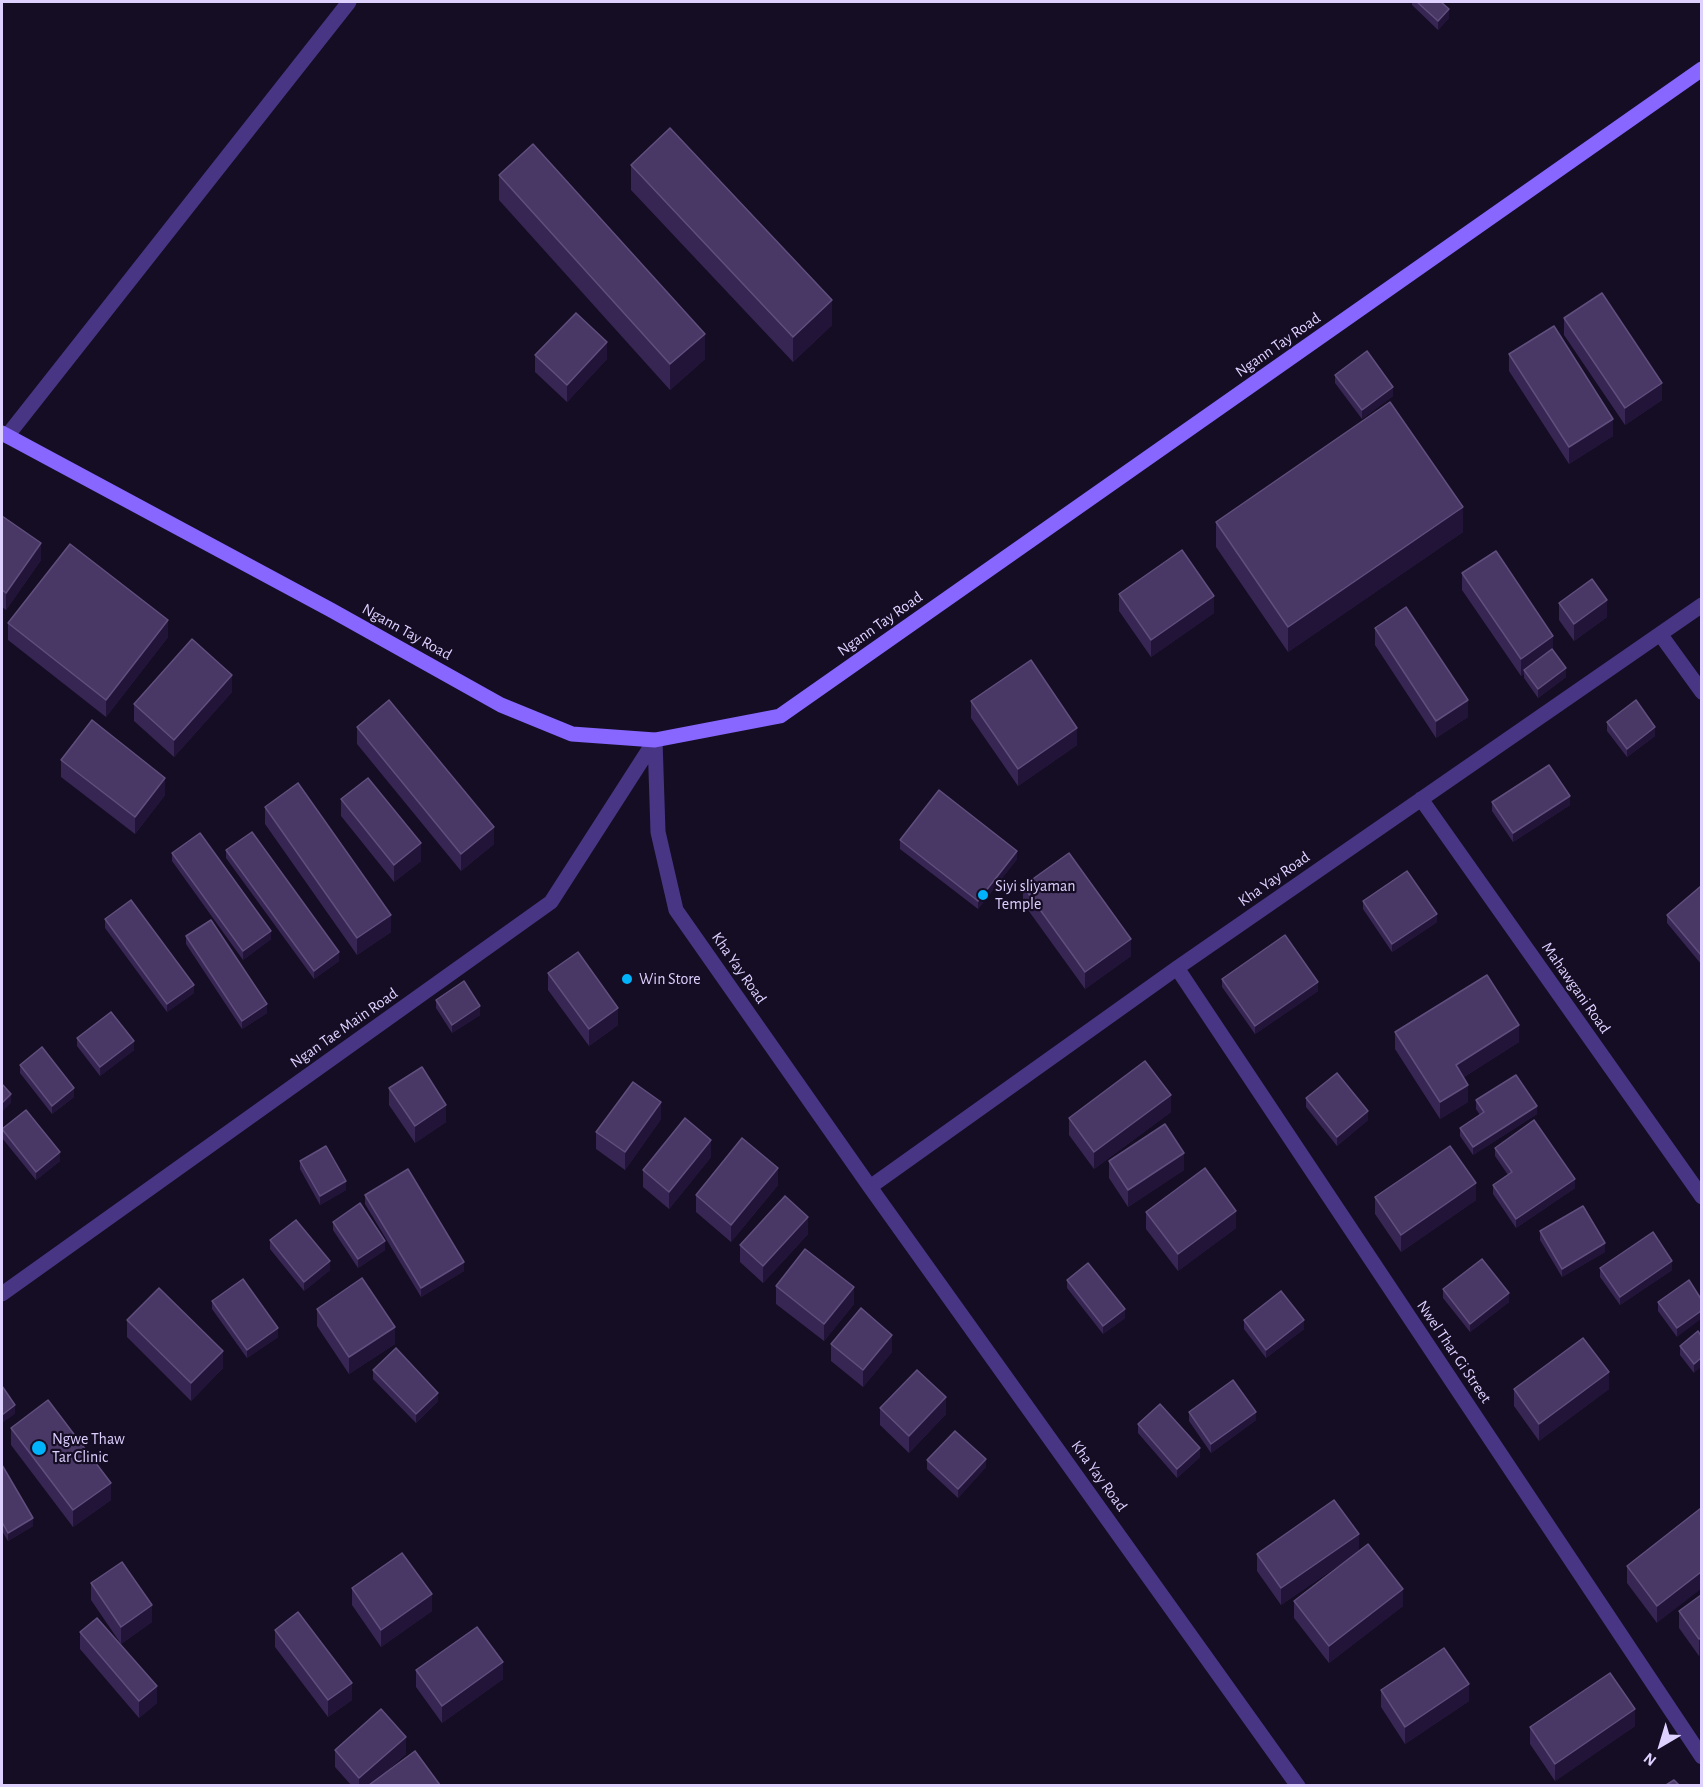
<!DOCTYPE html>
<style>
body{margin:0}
#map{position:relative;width:1703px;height:1787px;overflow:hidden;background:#150d24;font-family:"Alegreya Sans",sans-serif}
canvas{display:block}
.frame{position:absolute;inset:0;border:3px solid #ded0ff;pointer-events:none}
.north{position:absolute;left:1631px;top:1715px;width:60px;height:60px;-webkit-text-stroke:4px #150d24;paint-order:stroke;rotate:218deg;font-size:16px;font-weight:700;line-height:24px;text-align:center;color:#ded0ff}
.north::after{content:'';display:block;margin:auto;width:21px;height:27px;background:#ded0ff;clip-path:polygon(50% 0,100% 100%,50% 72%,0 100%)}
</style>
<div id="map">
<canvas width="1703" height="1787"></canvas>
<div class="frame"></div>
<div class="north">N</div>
</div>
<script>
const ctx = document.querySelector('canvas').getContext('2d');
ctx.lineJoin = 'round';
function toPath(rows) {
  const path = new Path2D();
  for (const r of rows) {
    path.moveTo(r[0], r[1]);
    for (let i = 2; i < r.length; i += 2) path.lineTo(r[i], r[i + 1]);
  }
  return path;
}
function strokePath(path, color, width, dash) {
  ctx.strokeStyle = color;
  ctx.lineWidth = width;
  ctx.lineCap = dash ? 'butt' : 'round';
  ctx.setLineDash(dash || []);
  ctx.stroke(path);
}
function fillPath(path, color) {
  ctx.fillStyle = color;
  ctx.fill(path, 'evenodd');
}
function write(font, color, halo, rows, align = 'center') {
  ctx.font = font + ' "Alegreya Sans",sans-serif';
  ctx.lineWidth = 4.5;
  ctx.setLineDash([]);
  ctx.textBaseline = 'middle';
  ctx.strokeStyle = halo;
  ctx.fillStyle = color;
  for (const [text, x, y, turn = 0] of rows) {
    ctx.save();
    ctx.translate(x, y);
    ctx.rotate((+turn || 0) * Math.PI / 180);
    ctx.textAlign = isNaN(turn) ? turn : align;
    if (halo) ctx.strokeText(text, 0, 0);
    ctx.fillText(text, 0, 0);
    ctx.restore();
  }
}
const street = toPath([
 [7,436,349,2],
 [1660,634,1702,692],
 [655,740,658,832,676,910,870,1187,1298,1786],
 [1421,799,1702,1197],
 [1177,968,1702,1757],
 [870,1187,1177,968,1702,605],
 [2,1294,551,902,655,740]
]);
const secondary = toPath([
 [2,433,331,610,501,705,572,734,655,740,780,716,1702,69]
]);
const wall = toPath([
 [1412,2,1441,2,1449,18,1438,30,1412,5],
 [631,165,832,325,793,362,631,190],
 [499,175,705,359,670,390,499,200],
 [1564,318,1662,400,1625,425,1564,335],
 [1509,354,1613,436,1569,464,1509,371],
 [535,355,607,359,567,402,535,372],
 [1335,375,1393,396,1362,419,1335,383],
 [2,516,41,560,6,610,2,607],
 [1216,522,1463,532,1288,652,1216,547],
 [1462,573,1553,651,1566,677,1538,698,1524,678,1524,674,1521,676,1462,590],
 [1119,594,1214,613,1151,657,1119,611],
 [1559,603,1607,617,1574,641,1559,620],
 [8,623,168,637,106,717,8,640],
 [1375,628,1468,717,1436,738,1375,645],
 [232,692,174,757,134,721,134,704],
 [971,701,1077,745,1018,786,971,718],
 [1607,722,1655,736,1627,757,1607,731],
 [357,727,494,844,461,871,357,744],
 [61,760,165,795,135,834,61,777],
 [341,799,421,861,394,882,341,816],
 [1492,802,1570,805,1513,842,1492,811],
 [265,807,391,932,357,955,265,824],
 [900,840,1017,859,978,909,900,849],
 [226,850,339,961,314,979,226,858],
 [172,853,271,939,243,960,172,861],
 [1023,886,1131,956,1085,989,1023,903],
 [1701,886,1701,964,1667,923,1667,915],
 [1363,901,1437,922,1392,952,1363,909],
 [105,919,194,993,167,1012,105,928],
 [186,936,267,1013,242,1029,186,944],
 [548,973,618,1025,589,1046,548,990],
 [1222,979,1318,991,1255,1034,1222,987],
 [436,1000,480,1015,452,1033,436,1008],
 [1395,1032,1519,1042,1464,1077,1468,1102,1440,1119,1395,1049],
 [77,1038,134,1050,100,1076,77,1046],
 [20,1065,74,1097,52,1114,20,1073],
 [389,1088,446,1122,415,1143,389,1105],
 [1306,1098,1368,1120,1337,1146,1306,1107],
 [1476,1100,1537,1114,1473,1155,1460,1136,1460,1128,1480,1115,1476,1109],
 [1171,1112,1094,1169,1069,1135,1069,1118],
 [661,1119,625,1170,596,1149,596,1132],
 [2,1129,60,1161,36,1180,2,1138],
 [1495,1148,1575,1188,1516,1228,1493,1194,1493,1185,1508,1175,1495,1156],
 [711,1157,669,1209,643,1187,643,1170],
 [300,1161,346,1190,320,1205,300,1169],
 [1109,1161,1184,1170,1128,1207,1109,1178],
 [778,1185,731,1242,696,1212,696,1195],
 [365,1195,464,1271,421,1297,365,1204],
 [1375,1197,1476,1200,1401,1252,1375,1214],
 [1146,1212,1236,1228,1178,1271,1146,1229],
 [333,1222,385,1250,358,1268,333,1230],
 [1540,1231,1605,1252,1562,1277,1540,1240],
 [808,1234,763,1283,740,1262,740,1245],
 [270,1240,330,1270,304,1291,270,1249],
 [1600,1268,1672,1270,1620,1305,1600,1277],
 [1067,1280,1125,1318,1103,1334,1067,1288],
 [1689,1280,1677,1337,1658,1311,1658,1302],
 [776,1286,854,1304,824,1341,776,1304],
 [1443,1289,1509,1302,1470,1332,1443,1298],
 [212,1301,278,1337,247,1358,212,1309],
 [317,1309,395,1344,349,1374,317,1326],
 [127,1320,223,1368,191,1401,127,1337],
 [1244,1320,1304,1329,1266,1358,1244,1329],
 [1698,1331,1694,1373,1680,1355,1680,1346],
 [831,1344,892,1352,863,1387,831,1361],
 [373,1370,438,1401,416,1423,373,1379],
 [1514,1389,1609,1389,1539,1441,1514,1406],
 [880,1408,946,1414,909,1453,880,1425],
 [1189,1412,1256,1420,1211,1453,1189,1421],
 [1138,1424,1200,1457,1177,1478,1138,1433],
 [11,1428,111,1500,73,1527,11,1445],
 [927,1460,986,1467,958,1498,927,1469],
 [2,1465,33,1526,8,1541,2,1531],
 [1701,1508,1657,1623,1627,1583,1627,1566],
 [1359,1551,1403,1606,1329,1663,1294,1618,1294,1601,1355,1554,1281,1605,1257,1571,1257,1554],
 [91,1583,152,1622,121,1644,91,1600],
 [352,1588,432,1611,381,1647,352,1605],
 [1701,1595,1699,1656,1679,1628,1679,1611],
 [275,1630,352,1700,328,1717,275,1647],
 [80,1632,157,1703,139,1718,80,1649],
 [416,1670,503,1679,442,1723,416,1687],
 [1381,1690,1469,1701,1405,1744,1381,1707],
 [1635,1726,1555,1781,1530,1744,1530,1727],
 [335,1750,406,1754,381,1776,440,1785,351,1785,335,1767]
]);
const shadedWall = toPath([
 [1449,9,1449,18,1438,30,1438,21],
 [832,300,832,325,793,362,793,337],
 [705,334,705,359,670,390,670,364],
 [607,342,607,359,567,402,567,385],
 [1662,383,1662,400,1625,425,1625,408],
 [1393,387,1393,396,1362,419,1362,410],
 [1613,419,1613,436,1569,464,1569,447],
 [1463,507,1463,532,1288,652,1288,627],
 [41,543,41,560,6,610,6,593],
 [1214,596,1214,613,1151,657,1151,640],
 [1607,600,1607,617,1574,641,1574,624],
 [168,620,168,637,106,717,106,700],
 [1553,636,1553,653,1524,670,1524,674,1521,676,1521,659],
 [1566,668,1566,677,1538,698,1538,689],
 [232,675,232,692,174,757,174,740],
 [1468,700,1468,717,1436,738,1436,721],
 [1655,727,1655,736,1627,757,1627,749],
 [1077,728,1077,745,1018,786,1018,769],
 [165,778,165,795,135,834,135,817],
 [1570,796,1570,805,1513,842,1513,833],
 [494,827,494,844,461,871,461,854],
 [421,843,421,861,394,882,394,865],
 [1017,851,1017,859,978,909,978,901],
 [1437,914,1437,922,1392,952,1392,944],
 [391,915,391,932,357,955,357,938],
 [271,931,271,939,243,960,243,951],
 [1131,939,1131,956,1085,989,1085,972],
 [339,952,339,961,314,979,314,971],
 [1318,982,1318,991,1255,1034,1255,1026],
 [194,985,194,993,167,1012,167,1004],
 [267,1004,267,1013,242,1029,242,1021],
 [480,1006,480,1015,452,1033,452,1025],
 [618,1008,618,1025,589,1046,589,1029],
 [1519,1025,1519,1042,1456,1082,1456,1065],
 [134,1041,134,1050,100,1076,100,1067],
 [1468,1085,1468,1102,1440,1119,1440,1102],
 [74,1088,74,1097,52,1114,52,1106],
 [11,1094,11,1103,2,1112,2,1103],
 [1171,1095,1171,1112,1094,1169,1094,1152],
 [661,1102,661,1119,625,1170,625,1152],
 [446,1105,446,1122,415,1143,415,1126],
 [1537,1106,1537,1114,1473,1155,1473,1147],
 [1368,1111,1368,1120,1337,1146,1337,1137],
 [711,1140,711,1157,669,1209,669,1192],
 [60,1152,60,1161,36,1180,36,1172],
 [1184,1153,1184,1170,1128,1207,1128,1190],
 [778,1168,778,1185,731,1242,731,1225],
 [1575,1179,1575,1188,1516,1228,1516,1219],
 [346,1181,346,1190,320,1205,320,1196],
 [1476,1183,1476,1200,1401,1252,1401,1235],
 [1236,1211,1236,1228,1178,1271,1178,1254],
 [808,1217,808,1234,763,1283,763,1266],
 [385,1241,385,1250,358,1268,358,1259],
 [1605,1243,1605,1252,1562,1277,1562,1269],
 [330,1261,330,1270,304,1291,304,1282],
 [1672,1261,1672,1270,1620,1305,1620,1297],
 [464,1262,464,1271,421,1297,421,1288],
 [854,1287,854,1304,824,1341,824,1324],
 [1509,1293,1509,1302,1470,1332,1470,1324],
 [1125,1309,1125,1318,1103,1334,1103,1326],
 [1701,1311,1701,1319,1677,1337,1677,1328],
 [1304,1320,1304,1329,1266,1358,1266,1350],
 [395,1327,395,1344,349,1374,349,1357],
 [278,1328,278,1337,247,1358,247,1350],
 [892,1335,892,1352,863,1387,863,1370],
 [223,1351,223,1368,191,1401,191,1383],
 [1701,1358,1701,1367,1694,1373,1694,1364],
 [1609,1372,1609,1389,1539,1441,1539,1424],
 [438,1393,438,1401,416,1423,416,1414],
 [946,1397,946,1414,909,1453,909,1436],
 [15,1405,15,1414,2,1423,2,1415],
 [1256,1412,1256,1420,1211,1453,1211,1444],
 [1200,1448,1200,1457,1177,1478,1177,1469],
 [986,1459,986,1467,958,1498,958,1489],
 [111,1483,111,1500,73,1527,73,1510],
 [33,1518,33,1526,8,1541,8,1533],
 [1359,1534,1359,1551,1281,1605,1281,1588],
 [1701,1572,1701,1589,1657,1623,1657,1606],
 [1403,1589,1403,1606,1329,1663,1329,1646],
 [432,1594,432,1611,381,1647,381,1630],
 [152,1605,152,1622,121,1644,121,1627],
 [1701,1638,1701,1655,1699,1656,1699,1639],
 [503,1662,503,1679,442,1723,442,1706],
 [352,1683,352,1700,328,1717,328,1700],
 [1469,1684,1469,1701,1405,1744,1405,1727],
 [157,1686,157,1703,139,1718,139,1701],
 [1635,1709,1635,1726,1555,1781,1555,1764],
 [406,1737,406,1754,370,1785,359,1785,359,1778]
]);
const building = toPath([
 [1417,2,1441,2,1449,9,1438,21,1417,2],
 [670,128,832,300,793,337,631,165,670,128],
 [533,144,705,334,670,364,499,175,533,144],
 [1602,293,1662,383,1625,408,1564,318,1602,293],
 [576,313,607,342,567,385,535,355,576,313],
 [1554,326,1613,419,1569,447,1509,354,1554,326],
 [1367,351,1393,387,1362,410,1335,375,1367,351],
 [1390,402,1463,507,1288,627,1216,522,1390,402],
 [2,516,41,543,6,593,2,590,2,516],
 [70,544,168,620,106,700,8,623,70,544],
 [1182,550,1214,596,1151,640,1119,594,1182,550],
 [1496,551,1553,636,1521,659,1462,573,1496,551],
 [1592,579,1607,600,1574,624,1559,603,1592,579],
 [1406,607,1468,700,1436,721,1375,628,1406,607],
 [192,639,232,675,174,740,134,704,192,639],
 [1552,649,1566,668,1538,689,1524,670,1552,649],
 [1031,660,1077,728,1018,769,971,701,1031,660],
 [389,700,494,827,461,854,357,727,389,700],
 [1636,700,1655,727,1627,749,1607,722,1636,700],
 [92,720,165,778,135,817,61,760,92,720],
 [1549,765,1570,796,1513,833,1492,802,1549,765],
 [368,778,421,843,394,865,341,799,368,778],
 [298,783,391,915,357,938,265,807,298,783],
 [939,790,1017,851,978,901,900,840,939,790],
 [252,832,339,952,314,971,226,850,252,832],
 [200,833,271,931,243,951,172,853,200,833],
 [1069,853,1131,939,1085,972,1023,886,1069,853],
 [1407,871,1437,914,1392,944,1363,901,1407,871],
 [1701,886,1701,955,1667,915,1701,886],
 [131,900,194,985,167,1004,105,919,131,900],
 [211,920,267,1004,242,1021,186,936,211,920],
 [1285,935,1318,982,1255,1026,1222,979,1285,935],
 [578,952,618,1008,589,1029,548,973,578,952],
 [1487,975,1519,1025,1456,1065,1468,1085,1440,1102,1395,1032,1487,975],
 [464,981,480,1006,452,1025,436,1000,464,981],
 [111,1012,134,1041,100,1067,77,1038,111,1012],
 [42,1047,74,1088,52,1106,20,1065,42,1047],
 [1145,1061,1171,1095,1094,1152,1069,1118,1145,1061],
 [422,1067,446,1105,415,1126,389,1088,422,1067],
 [1337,1073,1368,1111,1337,1137,1306,1098,1337,1073],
 [1516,1075,1537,1106,1473,1147,1460,1128,1484,1112,1476,1100,1516,1075],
 [633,1082,661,1102,625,1152,596,1132,633,1082],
 [2,1084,11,1094,2,1103,2,1084],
 [26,1110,60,1152,36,1172,2,1129,26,1110],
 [685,1118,711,1140,669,1192,643,1170,685,1118],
 [1534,1120,1575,1179,1516,1219,1493,1185,1512,1172,1495,1148,1534,1120],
 [1165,1124,1184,1153,1128,1190,1109,1161,1165,1124],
 [742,1138,778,1168,731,1225,696,1195,742,1138],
 [326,1146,346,1181,320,1196,300,1161,326,1146],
 [1450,1146,1476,1183,1401,1235,1375,1197,1450,1146],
 [1205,1168,1236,1211,1178,1254,1146,1212,1205,1168],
 [408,1169,464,1262,421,1288,365,1195,408,1169],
 [785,1196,808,1217,763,1266,740,1245,785,1196],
 [360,1203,385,1241,358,1259,333,1222,360,1203],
 [1583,1206,1605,1243,1562,1269,1540,1231,1583,1206],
 [296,1220,330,1261,304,1282,270,1240,296,1220],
 [1653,1232,1672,1261,1620,1297,1600,1268,1653,1232],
 [805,1249,854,1287,824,1324,776,1286,805,1249],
 [1482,1259,1509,1293,1470,1324,1443,1289,1482,1259],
 [1088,1263,1125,1309,1103,1326,1067,1280,1088,1263],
 [362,1278,395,1327,349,1357,317,1309,362,1278],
 [243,1279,278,1328,247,1350,212,1301,243,1279],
 [1689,1280,1701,1299,1701,1311,1677,1328,1658,1302,1689,1280],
 [159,1288,223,1351,191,1383,127,1320,159,1288],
 [1281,1291,1304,1320,1266,1350,1244,1320,1281,1291],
 [861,1308,892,1335,863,1370,831,1344,861,1308],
 [1698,1331,1701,1336,1701,1358,1694,1364,1680,1346,1698,1331],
 [1583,1338,1609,1372,1539,1424,1514,1389,1583,1338],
 [396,1348,438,1393,416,1414,373,1370,396,1348],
 [917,1370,946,1397,909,1436,880,1408,917,1370],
 [1233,1380,1256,1412,1211,1444,1189,1412,1233,1380],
 [2,1386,15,1405,2,1415,2,1386],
 [48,1400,111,1483,73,1510,11,1428,48,1400],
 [1160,1404,1200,1448,1177,1469,1138,1424,1160,1404],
 [955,1431,986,1459,958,1489,927,1460,955,1431],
 [2,1465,33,1518,8,1533,2,1522,2,1465],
 [1334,1500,1359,1534,1281,1588,1257,1554,1334,1500],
 [1701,1508,1701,1572,1657,1606,1627,1566,1701,1508],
 [1368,1544,1403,1589,1329,1646,1294,1601,1368,1544],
 [402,1553,432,1594,381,1630,352,1588,402,1553],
 [122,1562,152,1605,121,1627,91,1583,122,1562],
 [1701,1595,1701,1638,1699,1639,1679,1611,1701,1595],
 [298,1612,352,1683,328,1700,275,1630,298,1612],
 [97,1618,157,1686,139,1701,80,1632,97,1618],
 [477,1627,503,1662,442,1706,416,1670,477,1627],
 [1444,1648,1469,1684,1405,1727,1381,1690,1444,1648],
 [1610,1673,1635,1709,1555,1764,1530,1727,1610,1673],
 [381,1709,406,1737,359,1778,335,1750,381,1709],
 [415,1751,440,1785,369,1785,415,1751],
 [1674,1780,1679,1785,1666,1785,1674,1780]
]);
const markers = [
 [983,895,6,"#00b3fb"],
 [627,979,6,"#00b3fb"],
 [39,1448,8,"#00b3fb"]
];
const streetNames = [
 ["Ngann Tay Road",1278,345,-35],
 ["Ngann Tay Road",880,624,-35],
 ["Ngann Tay Road",407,632,29],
 ["Kha Yay Road",1274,879,-35],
 ["Kha Yay Road",739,968,55],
 ["Mahawgani Road",1576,988,55],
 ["Ngan Tae Main Road",344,1028,-35],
 ["Nwel Thar Gi Street",1454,1352,56],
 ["Kha Yay Road",1099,1476,54]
];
const poiNames = [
 ["Siyi sliyaman",995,886],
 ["Temple",995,904],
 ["Win Store",639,979],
 ["Ngwe Thaw",52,1439],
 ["Tar Clinic",52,1457]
];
strokePath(street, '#483685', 15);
strokePath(secondary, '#8767ff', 15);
fillPath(wall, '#372553');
fillPath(shadedWall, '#221438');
fillPath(building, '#493765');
strokePath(building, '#604f7e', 1.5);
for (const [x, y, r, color] of markers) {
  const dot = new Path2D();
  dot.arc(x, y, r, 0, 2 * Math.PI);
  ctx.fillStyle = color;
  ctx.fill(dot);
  strokePath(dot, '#150d24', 2);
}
write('16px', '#ded0ff', '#150d24', streetNames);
write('16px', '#ded0ff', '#150d24', poiNames, 'left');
</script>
